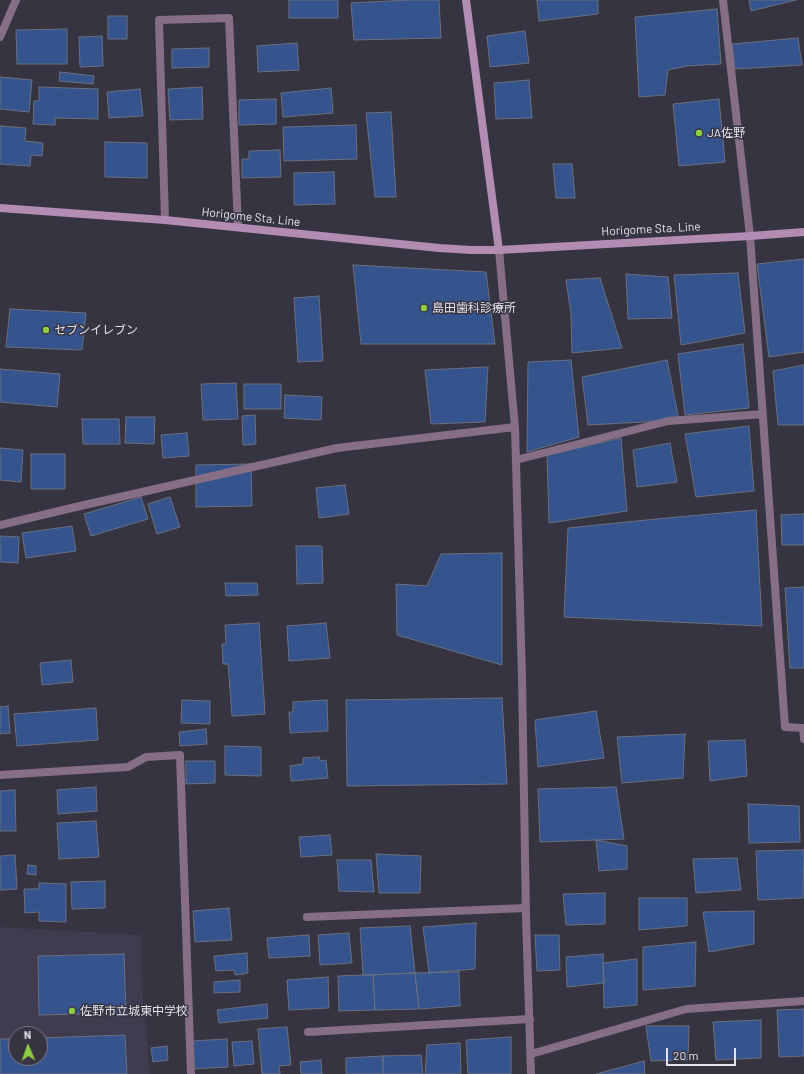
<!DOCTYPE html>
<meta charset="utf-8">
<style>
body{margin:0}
#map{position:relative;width:804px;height:1074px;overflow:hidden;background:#373442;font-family:Barlow,sans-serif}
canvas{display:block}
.north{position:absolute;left:8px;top:1026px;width:40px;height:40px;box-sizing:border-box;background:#373442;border:1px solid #7c7a86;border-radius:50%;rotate:358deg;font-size:11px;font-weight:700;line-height:16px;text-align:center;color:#e3e2eb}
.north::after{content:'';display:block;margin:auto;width:14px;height:18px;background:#8ecd43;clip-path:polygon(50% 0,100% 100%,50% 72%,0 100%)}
.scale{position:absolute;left:666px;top:1048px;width:70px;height:18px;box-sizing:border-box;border:2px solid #e3e2eb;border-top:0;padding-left:5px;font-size:12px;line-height:14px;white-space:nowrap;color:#e3e2eb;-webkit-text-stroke:3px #373442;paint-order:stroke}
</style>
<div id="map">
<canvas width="804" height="1074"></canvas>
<div class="north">N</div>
<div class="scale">20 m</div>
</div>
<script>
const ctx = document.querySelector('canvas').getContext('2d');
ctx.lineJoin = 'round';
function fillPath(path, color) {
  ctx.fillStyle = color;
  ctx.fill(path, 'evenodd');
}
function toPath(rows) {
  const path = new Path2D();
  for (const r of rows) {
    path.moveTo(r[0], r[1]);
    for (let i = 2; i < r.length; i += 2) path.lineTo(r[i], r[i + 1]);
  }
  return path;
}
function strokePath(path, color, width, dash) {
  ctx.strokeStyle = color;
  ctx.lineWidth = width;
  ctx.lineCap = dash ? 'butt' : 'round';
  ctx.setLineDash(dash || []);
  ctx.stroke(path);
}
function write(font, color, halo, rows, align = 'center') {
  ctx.font = font + ' Barlow,"Noto Sans JP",sans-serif';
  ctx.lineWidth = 3;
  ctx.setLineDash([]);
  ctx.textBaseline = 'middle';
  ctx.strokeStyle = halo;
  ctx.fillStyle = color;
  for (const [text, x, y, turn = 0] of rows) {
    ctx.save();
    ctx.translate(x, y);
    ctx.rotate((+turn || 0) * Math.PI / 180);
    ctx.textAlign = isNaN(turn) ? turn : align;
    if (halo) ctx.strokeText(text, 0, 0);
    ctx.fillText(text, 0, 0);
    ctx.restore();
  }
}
const built = toPath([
 [0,927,141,935,142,987,150,1074,0,1074],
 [16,1034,40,1034,40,1058,16,1058]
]);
const building = toPath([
 [289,0,338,0,338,18,289,18,289,0],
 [408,0,439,0,441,38,354,40,351,3,408,0],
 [537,0,598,0,598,14,539,21,537,0],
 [749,0,796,0,751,11,749,0],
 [717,9,721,64,687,66,668,70,665,95,639,97,635,17,717,9],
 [108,16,127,16,127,39,108,39,108,16],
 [67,29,67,64,17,64,16,30,67,29],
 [525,31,529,63,490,67,487,36,525,31],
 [102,36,103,66,80,67,79,37,102,36],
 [798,38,802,65,735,69,732,44,798,38],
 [297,43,299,70,258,72,257,46,297,43],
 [209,48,209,67,172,68,172,49,209,48],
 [60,72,94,76,93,84,59,81,60,72],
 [0,77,32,80,29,112,0,109,0,77],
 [529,80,532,118,496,119,494,83,529,80],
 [39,87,98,89,98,119,55,118,55,125,33,124,34,101,39,101,39,87],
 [202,87,203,119,170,120,168,89,202,87],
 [331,88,333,113,283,117,281,93,331,88],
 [140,89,143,116,109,118,107,92,140,89],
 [276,99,276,124,239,125,239,100,276,99],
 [719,99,725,162,679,166,673,104,719,99],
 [391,112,396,197,375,197,366,113,391,112],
 [356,125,357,159,284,161,283,127,356,125],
 [0,126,26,128,25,141,43,143,42,156,31,155,30,166,0,164,0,126],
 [105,142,147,143,147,178,105,177,105,142],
 [280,150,281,177,242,178,242,159,249,159,249,151,280,150],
 [553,164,572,164,575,198,556,198,553,164],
 [334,172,335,204,294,205,294,173,334,172],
 [804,259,804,352,769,357,757,264,804,259],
 [353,265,486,272,495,344,361,344,353,265],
 [738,273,745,333,681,345,674,275,738,273],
 [626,274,668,277,672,318,628,319,626,274],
 [600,278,622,348,572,353,571,314,566,280,600,278],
 [319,296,323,361,298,362,294,298,319,296],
 [10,309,86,313,82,350,6,347,10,309],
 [743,344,749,408,685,415,678,354,743,344],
 [571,360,579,437,527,452,528,362,571,360],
 [667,360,679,420,588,425,582,377,667,360],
 [804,365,804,425,778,425,773,371,804,365],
 [488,367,485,422,431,424,425,370,488,367],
 [0,369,60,374,57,407,0,402,0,369],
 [236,383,238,419,203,420,201,384,236,383],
 [244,384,281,384,281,409,244,409,244,384],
 [285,395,322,397,321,420,284,418,285,395],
 [255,415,256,444,243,445,242,416,255,415],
 [126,417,155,417,154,444,125,443,126,417],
 [82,419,119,419,120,444,83,444,82,419],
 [749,426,754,491,696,497,685,434,749,426],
 [187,433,189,456,163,458,161,435,187,433],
 [621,438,627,511,549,523,547,455,621,438],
 [670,443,677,482,637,487,633,450,670,443],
 [0,448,23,450,21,482,0,480,0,448],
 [31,454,65,454,65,489,31,489,31,454],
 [251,464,252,506,196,507,196,465,251,464],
 [345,485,349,514,319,518,316,488,345,485],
 [141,497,148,519,91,536,84,514,141,497],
 [170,497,180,527,157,534,148,504,170,497],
 [756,510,762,626,564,617,568,528,656,519,756,510],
 [804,514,804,545,782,545,781,515,804,514],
 [72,526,76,551,26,558,22,533,72,526],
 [0,536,19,537,18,563,0,562,0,536],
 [296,546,322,546,323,583,297,584,296,546],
 [502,553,502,665,397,635,396,584,427,586,441,554,502,553],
 [225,583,257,583,258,595,226,596,225,583],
 [804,587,804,668,790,668,785,588,804,587],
 [259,623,265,714,232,716,228,664,223,664,222,644,226,644,225,625,259,623],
 [326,623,330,658,289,661,287,626,326,623],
 [71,660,73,682,42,685,40,663,71,660],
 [502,698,507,784,347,786,346,700,502,698],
 [182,700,210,701,210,724,181,723,182,700],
 [327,700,328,731,290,733,289,712,293,712,293,702,327,700],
 [8,706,10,733,0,734,0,707,8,706],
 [96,708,98,740,17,746,14,714,96,708],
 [596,711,604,758,538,767,535,720,596,711],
 [206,729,207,744,180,746,179,732,206,729],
 [685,734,683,778,622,783,617,737,685,734],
 [745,740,747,776,710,781,708,741,745,740],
 [225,746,261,747,261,776,225,775,225,746],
 [319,757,320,761,326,760,328,778,291,781,290,766,303,764,303,758,319,757],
 [186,761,215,761,215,783,186,784,186,761],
 [96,787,97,811,58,814,57,790,96,787],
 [616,787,624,839,540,842,538,789,616,787],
 [15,790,16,831,0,831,0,791,15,790],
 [748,804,799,806,800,842,749,843,748,804],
 [96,821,99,857,59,859,57,823,96,821],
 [330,835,332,855,301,857,299,837,330,835],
 [596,840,627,846,627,869,599,871,596,840],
 [804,850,803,898,758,900,756,851,804,850],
 [376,854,421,856,420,893,379,893,376,854],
 [15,855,17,889,0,890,0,856,15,855],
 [737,858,741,890,696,893,693,859,737,858],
 [337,860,371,860,374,892,339,891,337,860],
 [28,865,36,866,36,875,27,874,28,865],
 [105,881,105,908,72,909,71,882,105,881],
 [39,883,66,884,66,922,39,921,39,912,25,913,24,889,39,889,39,883],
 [605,893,605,924,566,925,563,894,605,893],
 [639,898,687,898,687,926,639,930,639,898],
 [229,908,232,940,195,942,193,911,229,908],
 [754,911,754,944,709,952,703,912,754,911],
 [476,923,475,969,429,973,423,927,476,923],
 [410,926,415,973,363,975,360,928,410,926],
 [349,933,352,963,320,965,318,935,349,933],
 [309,935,310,956,269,958,267,938,309,935],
 [535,935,559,935,560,970,537,971,535,935],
 [696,942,695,986,643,990,643,947,696,942],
 [247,953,248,973,235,975,234,970,216,971,214,956,247,953],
 [124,954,126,1013,39,1015,38,956,124,954],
 [603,954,604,983,567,987,566,957,603,954],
 [637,959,637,1005,604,1008,603,963,637,959],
 [459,972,460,1006,419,1009,415,973,459,972],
 [415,973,419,1009,375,1010,373,975,415,973],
 [363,975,373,975,375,1010,339,1011,338,976,363,975],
 [328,977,329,1008,289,1010,287,980,328,977],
 [240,980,240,992,214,993,214,982,240,980],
 [267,1004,268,1018,219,1023,217,1010,267,1004],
 [804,1009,804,1056,779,1057,777,1010,804,1009],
 [761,1020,761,1058,716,1060,713,1022,761,1020],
 [646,1026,689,1026,688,1060,651,1061,646,1026],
 [287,1027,291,1065,279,1066,280,1074,262,1074,258,1029,287,1027],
 [125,1035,127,1074,0,1074,0,1039,16,1039,16,1058,40,1058,40,1038,125,1035],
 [511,1037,511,1074,468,1074,466,1040,511,1037],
 [227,1039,228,1067,192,1069,190,1041,227,1039],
 [252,1041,254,1064,234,1066,232,1042,252,1041],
 [460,1043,461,1074,425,1074,427,1045,460,1043],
 [167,1046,168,1060,153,1062,151,1048,167,1046],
 [421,1055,423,1074,383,1074,383,1056,421,1055],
 [383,1056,383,1074,346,1074,346,1058,383,1056],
 [321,1060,322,1074,301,1074,300,1062,321,1060],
 [644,1061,645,1074,596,1074,644,1061]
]);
const service = toPath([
 [307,917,526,908],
 [308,1032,530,1019]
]);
const minor = toPath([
 [723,0,750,236,785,727,803,728,804,739],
 [0,37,16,0],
 [165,220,159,20,229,18,238,227],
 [499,250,515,427,522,677,526,916,531,1074],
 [516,460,668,421,763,414],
 [0,525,80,506,337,448,515,427],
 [0,775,128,767,146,757,180,755,191,1074],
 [531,1054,686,1009,804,1001]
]);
const secondary = toPath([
 [466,0,499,250],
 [0,208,165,220,439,248,471,250,499,250,750,236,804,232]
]);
const markers = [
 [699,133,4,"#8ecd43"],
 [424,308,4,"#8ecd43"],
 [46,330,4,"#8ecd43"],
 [72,1011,4,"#8ecd43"]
];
const poiNames = [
 ["JA佐野",707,133],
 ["島田歯科診療所",432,308],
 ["セブンイレブン",54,330],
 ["佐野市立城東中学校",80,1011]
];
const streetNames = [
 ["Horigome Sta. Line",251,217,6],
 ["Horigome Sta. Line",651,229,-3]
];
fillPath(built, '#403b4f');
fillPath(building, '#35538d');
strokePath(building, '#68707f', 1);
strokePath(service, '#866e85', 8);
strokePath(minor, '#866e85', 8);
strokePath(secondary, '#b38cb1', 8);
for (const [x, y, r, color] of markers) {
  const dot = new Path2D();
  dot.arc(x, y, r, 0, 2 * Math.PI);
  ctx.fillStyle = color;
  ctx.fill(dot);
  strokePath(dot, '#373442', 1.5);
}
write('12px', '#e3e2eb', '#373442', poiNames, 'left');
write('12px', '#e3e2eb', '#373442', streetNames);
</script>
